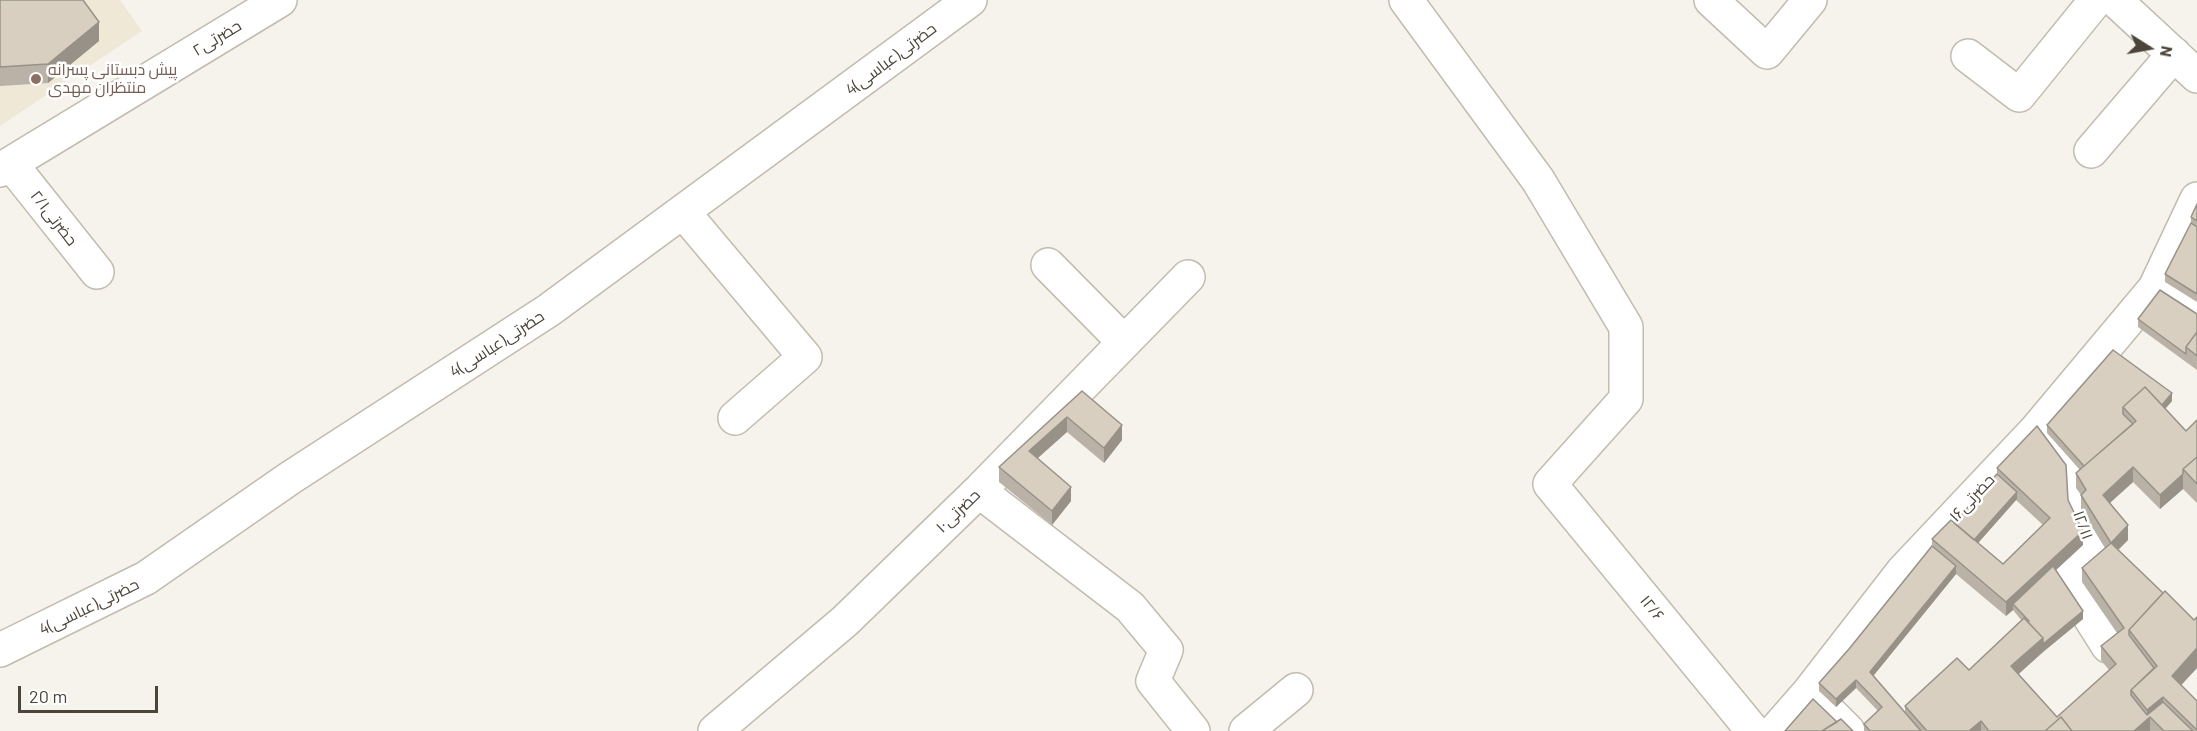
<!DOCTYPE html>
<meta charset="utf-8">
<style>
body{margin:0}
#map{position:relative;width:2197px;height:731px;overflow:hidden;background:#f6f3ec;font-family:Barlow,sans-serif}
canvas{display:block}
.north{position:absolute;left:2119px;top:18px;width:60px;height:60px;-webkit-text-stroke:4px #fff;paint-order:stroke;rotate:101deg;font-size:16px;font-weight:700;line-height:24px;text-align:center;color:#4b4439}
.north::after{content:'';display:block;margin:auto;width:21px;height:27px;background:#4b4439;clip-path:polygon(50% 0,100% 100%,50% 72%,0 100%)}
.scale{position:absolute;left:18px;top:686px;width:140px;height:27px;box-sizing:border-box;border:3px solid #4b4439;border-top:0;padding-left:8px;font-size:18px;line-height:21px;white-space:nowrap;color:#4b4439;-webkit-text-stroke:4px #fff;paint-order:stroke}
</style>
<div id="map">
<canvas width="2197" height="731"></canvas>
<div class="north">N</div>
<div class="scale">20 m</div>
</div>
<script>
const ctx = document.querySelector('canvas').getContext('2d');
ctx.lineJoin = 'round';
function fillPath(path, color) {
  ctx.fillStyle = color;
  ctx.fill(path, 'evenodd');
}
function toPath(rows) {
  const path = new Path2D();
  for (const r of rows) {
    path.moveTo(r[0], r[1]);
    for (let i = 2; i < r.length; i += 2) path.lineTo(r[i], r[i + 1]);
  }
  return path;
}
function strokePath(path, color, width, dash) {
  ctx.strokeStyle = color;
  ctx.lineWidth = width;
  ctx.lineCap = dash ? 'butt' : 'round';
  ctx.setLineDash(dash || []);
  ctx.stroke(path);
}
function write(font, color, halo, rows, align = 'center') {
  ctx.font = font + ' Barlow,Cairo,sans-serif';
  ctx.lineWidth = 5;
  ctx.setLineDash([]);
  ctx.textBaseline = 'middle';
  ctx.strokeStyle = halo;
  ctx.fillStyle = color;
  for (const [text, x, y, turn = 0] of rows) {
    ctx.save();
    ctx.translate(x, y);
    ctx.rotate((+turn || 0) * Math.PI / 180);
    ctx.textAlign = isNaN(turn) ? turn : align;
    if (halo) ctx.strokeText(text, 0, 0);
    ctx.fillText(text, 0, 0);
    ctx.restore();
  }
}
const education = toPath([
 [0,0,120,0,142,31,0,126]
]);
const minor = toPath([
 [1406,0,1538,180,1626,327,1626,399,1550,484,1753,731],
 [1711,0,1767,52,1810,0],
 [2115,0,2197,76],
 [1968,56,2019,95,2096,0],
 [2091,151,2174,54],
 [11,164,97,272],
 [0,170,280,0],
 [684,213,805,357,735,418],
 [1048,265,1124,342],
 [2155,288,2197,314],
 [2039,433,2074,478,2076,511,2093,552,2067,581,2108,646],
 [979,491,1130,607,1166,650,1153,681,1193,731],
 [0,650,146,578,290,478,549,310,970,0],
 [1809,692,1848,731],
 [715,731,845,621,979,491,1188,277],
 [1246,731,1296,690],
 [1775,731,1809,692,1903,571,2036,430,2155,288,2197,199]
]);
const wall = toPath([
 [0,0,99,41,48,83,0,86],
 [2197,204,2197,302,2165,282,2165,274,2191,223,2191,217],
 [2197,314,2197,370,2138,327,2138,319],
 [2113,350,2172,401,2165,409,2186,431,2197,420,2197,503,2183,489,2160,509,2133,482,2110,503,2128,540,2118,550,2163,593,2194,620,2197,617,2197,668,2181,685,2197,701,2197,731,1864,731,1864,724,1878,711,1856,688,1836,707,1819,691,1819,683,1849,649,1932,546,1932,539,1954,523,1997,474,1997,468,2068,500,2083,545,2056,570,2083,619,2043,652,2018,674,2057,717,2109,670,2101,660,2101,646,2117,633,2082,582,2082,568,2105,548,2081,509,2081,495,2076,488,2076,473,2080,470,2047,433,2047,425],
 [2016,500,2043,525,2003,564,1978,543],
 [1956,574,2006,616,2013,610,2022,621,1969,670,1905,706,1905,712,1873,676],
 [1082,391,1122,440,1104,463,1067,432,1037,458,1071,501,1052,525,999,482,999,467]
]);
const shadedWall = toPath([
 [99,22,99,41,48,83,48,64],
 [2172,393,2172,401,2159,416,2159,408],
 [1067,417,1067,432,1029,466,1029,451],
 [1122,425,1122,440,1104,463,1104,448],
 [2133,467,2133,482,2103,509,2103,495],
 [2183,474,2183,489,2160,509,2160,495],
 [1071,487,1071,501,1052,525,1052,511],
 [2017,492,2017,499,1971,551,1971,543],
 [2128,525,2128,540,2111,557,2111,543],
 [2083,531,2083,545,2016,607,2013,604,2013,610,2006,616,2006,602],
 [1956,566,1956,574,1870,680,1870,672],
 [2083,611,2083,619,2043,652,2011,681,2011,666,2043,638],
 [2197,648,2197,668,2172,695,2172,676],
 [1856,680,1856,688,1836,707,1836,699],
 [2163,697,2163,716,2150,717,2150,731,2134,731,2147,720,2147,710],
 [1981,721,1981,731,1969,731]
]);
const building = toPath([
 [0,0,83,0,99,22,48,64,0,67,0,0],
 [2197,204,2197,221,2191,217,2197,204],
 [2191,223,2197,227,2197,294,2165,274,2191,223],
 [2160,290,2197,314,2197,332,2186,347,2186,354,2138,319,2160,290],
 [2197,332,2197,356,2186,347,2197,332],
 [2113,350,2172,393,2162,405,2145,387,2123,407,2123,414,2133,424,2084,466,2047,425,2113,350],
 [2145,387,2186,431,2197,420,2197,457,2183,469,2183,474,2160,495,2133,467,2103,495,2128,525,2111,543,2081,495,2086,490,2076,473,2136,421,2123,407,2145,387],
 [1082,391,1122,425,1104,448,1067,417,1029,451,1071,487,1052,511,999,467,1082,391],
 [2037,426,2066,465,2068,500,2083,531,2006,602,1932,539,1951,520,2003,564,2050,518,1997,468,2037,426],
 [2197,457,2197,484,2183,469,2197,457],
 [1997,474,2017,492,1974,540,1954,523,1997,474],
 [2111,543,2163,593,2129,630,2129,635,2154,668,2131,690,2131,695,2147,715,2163,702,2193,731,2164,731,2150,717,2134,731,2072,731,2061,717,2045,731,1989,731,1981,721,1969,731,1927,731,1905,706,1957,658,1969,670,2024,618,2043,638,2011,666,2057,717,2116,664,2101,646,2124,628,2082,568,2111,543],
 [1932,546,1956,566,1870,672,1921,731,1870,731,1864,724,1882,707,1856,680,1836,699,1819,683,1849,649,1932,546],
 [2053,566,2083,611,2043,644,2043,638,2028,622,2029,621,2013,604,2053,566],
 [2165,591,2194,620,2197,617,2197,648,2172,676,2197,701,2197,730,2163,697,2147,710,2131,690,2157,666,2129,630,2165,591],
 [1813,699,1837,722,1822,731,1785,731,1813,699],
 [2061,717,2072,731,2045,731,2061,717],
 [1841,719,1853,731,1822,731,1841,719]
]);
const markers = [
 [36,79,6,"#8d6e63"]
];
const streetNames = [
 ["حضرتی۲",217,38,-31],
 ["4حضرتی(عباسی)",891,59,-37],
 ["حضرتی۲/۱",54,218,52],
 ["4حضرتی(عباسی)",497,344,-33],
 ["حضرتی۱۶",1972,498,-47],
 ["حضرتی۱۰",958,511,-44],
 ["۱۲/۱۱",2083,525,70],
 ["4حضرتی(عباسی)",89,607,-26],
 ["۱۲/۶",1652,608,51]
];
const educationNames = [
 ["پیش دبستانی پسرانه",48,70],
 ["منتظران مهدی",48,88]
];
fillPath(education, '#efe8d6');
strokePath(minor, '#c2bbae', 36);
strokePath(minor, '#fff', 33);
fillPath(wall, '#bab2a6');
fillPath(shadedWall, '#979187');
fillPath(building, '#d8cfc1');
strokePath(building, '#979187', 1.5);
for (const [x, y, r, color] of markers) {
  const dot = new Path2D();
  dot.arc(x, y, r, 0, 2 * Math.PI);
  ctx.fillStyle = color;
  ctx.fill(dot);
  strokePath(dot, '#fff', 2);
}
write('16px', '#4b4439', '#fff', streetNames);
write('16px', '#785e54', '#fff', educationNames, 'left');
</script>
